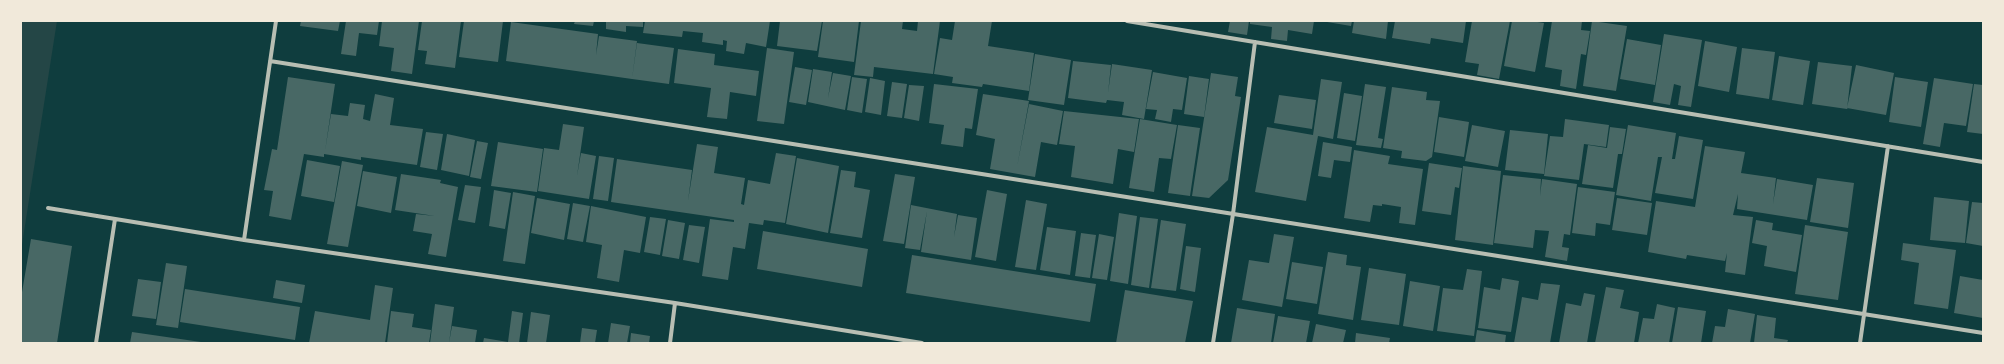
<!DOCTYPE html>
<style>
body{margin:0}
#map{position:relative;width:2004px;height:364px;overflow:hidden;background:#0f3d3e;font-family:"Titillium Web",sans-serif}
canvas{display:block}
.frame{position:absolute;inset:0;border:22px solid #f1e9da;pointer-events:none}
</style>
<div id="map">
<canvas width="2004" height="364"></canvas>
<div class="frame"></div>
</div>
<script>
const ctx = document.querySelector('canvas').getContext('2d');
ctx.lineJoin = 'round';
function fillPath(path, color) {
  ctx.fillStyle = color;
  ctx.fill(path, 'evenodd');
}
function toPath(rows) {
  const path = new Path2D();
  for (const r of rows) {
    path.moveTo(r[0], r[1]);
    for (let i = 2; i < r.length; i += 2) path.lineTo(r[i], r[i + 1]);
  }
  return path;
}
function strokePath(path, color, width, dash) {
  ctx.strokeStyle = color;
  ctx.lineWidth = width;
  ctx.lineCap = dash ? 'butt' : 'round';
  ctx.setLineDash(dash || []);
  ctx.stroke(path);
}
const green = toPath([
 [21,21,57,21,21,251]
]);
const building = toPath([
 [301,21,340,21,338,31,300,26],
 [346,21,379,21,377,35,359,33,356,56,341,54],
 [382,21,419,21,412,74,391,71,394,48,379,46],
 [422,21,461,21,455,68,425,64,427,51,418,50],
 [464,21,503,21,498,62,459,57],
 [575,21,594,21,593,26,574,24],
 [606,21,643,21,643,27,626,26,626,32,606,29],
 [645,21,770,21,766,47,746,43,744,54,726,51,727,41,723,40,723,45,702,42,703,33,683,31,682,37,643,33],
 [780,21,822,21,817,51,777,46],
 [823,21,859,21,854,62,818,57],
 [861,21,903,21,902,29,917,31,918,21,940,21,933,74,874,67,873,77,854,75],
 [955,21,992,21,988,46,1034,53,1029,91,983,84,982,87,952,83,953,77,934,74,940,38,952,40],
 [1230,21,1249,21,1247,35,1228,32],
 [1250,21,1314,21,1312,34,1288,30,1287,41,1271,39,1272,27,1250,24],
 [1321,21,1352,21,1351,26],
 [1354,21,1388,21,1386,39,1352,33],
 [1395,21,1466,21,1463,43,1431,38,1430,44,1392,38],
 [1472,21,1510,21,1499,79,1477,75,1479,64,1465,62],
 [1512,21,1531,21,1544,23,1535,72,1504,66],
 [1552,21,1582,21,1581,30,1590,31,1586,55,1581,54,1576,89,1560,86,1562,70,1545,67],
 [1592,21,1627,26,1616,91,1583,86],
 [511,22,598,34,596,55,599,36,637,41,632,79,506,61],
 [1664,34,1702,40,1691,107,1678,105,1681,86,1674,84,1670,105,1653,102],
 [1627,39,1661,45,1655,85,1620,79],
 [1705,41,1737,47,1729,92,1698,86],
 [637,43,674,48,669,84,632,79],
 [767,48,794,52,784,124,757,121],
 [1742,48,1775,52,1769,99,1736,94],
 [678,49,715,54,714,65,759,71,756,96,730,92,727,119,707,117,711,88,674,83],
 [1035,54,1071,60,1064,105,1028,100],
 [1779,56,1810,61,1803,105,1772,100],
 [1073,61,1111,65,1108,93,1112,64,1152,70,1144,119,1122,115,1124,102,1107,100,1106,103,1068,98],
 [1818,62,1852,66,1847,109,1812,104],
 [1856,65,1894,73,1886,115,1847,108],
 [795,67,812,70,806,105,789,102],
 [813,69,832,72,828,98,833,73,851,76,845,110,808,102],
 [1153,72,1187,78,1182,110,1173,109,1171,122,1155,119,1157,110,1146,109],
 [1211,73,1238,77,1235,96,1241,97,1228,180,1209,198,1192,196],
 [1189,76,1209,79,1204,117,1184,114],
 [288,77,335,84,325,151,331,114,348,116,350,103,365,105,363,119,370,121,375,94,394,98,390,125,423,129,417,165,361,157,361,160,324,154,324,157,304,154,291,220,269,216,273,191,264,190,272,149,277,150],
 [852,77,867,79,862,113,847,110],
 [1895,77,1928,82,1921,127,1889,122],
 [870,78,885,81,881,115,865,112],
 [1934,78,1973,84,1966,126,1944,123,1940,147,1923,144],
 [1321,79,1342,82,1333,139,1318,136,1306,201,1255,192,1267,127,1313,135],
 [892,82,907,84,902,118,887,116],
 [934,84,978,89,972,129,965,128,963,147,941,144,944,125,929,123],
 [1365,84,1386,87,1378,138,1383,139,1381,148,1356,145],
 [1974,84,1983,85,1983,134,1967,132],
 [909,85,924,86,919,121,904,118],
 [1392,87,1427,92,1426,100,1440,101,1432,157,1426,161,1401,158,1402,151,1383,148],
 [1344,93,1362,96,1355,141,1337,138],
 [983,94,1029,101,1017,167,1029,104,1063,111,1057,145,1041,142,1035,177,990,169,995,139,976,135],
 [1279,95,1316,100,1312,129,1274,123],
 [1064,111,1139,119,1134,152,1118,149,1113,184,1071,177,1075,146,1059,144],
 [1439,117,1469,122,1464,157,1434,152],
 [1140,119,1177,125,1171,159,1159,158,1154,192,1129,188],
 [1565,119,1609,125,1606,147,1584,144,1579,180,1544,176,1550,136,1563,137],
 [563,124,584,127,577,176,581,153,596,156,589,199,538,191,544,148,559,150],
 [1178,125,1200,128,1190,196,1168,193],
 [1472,125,1505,131,1498,167,1465,161],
 [1628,125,1676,133,1672,159,1675,159,1679,136,1703,140,1693,199,1655,193,1662,157,1658,157,1651,201,1616,195],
 [1610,127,1626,129,1622,154,1618,154,1613,188,1582,184,1588,145,1607,148],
 [1510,130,1548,134,1544,174,1505,170],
 [426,132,443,134,437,170,420,167],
 [447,134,475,140,469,176,441,170],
 [477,141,488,143,481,179,470,177],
 [498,142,543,149,537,192,491,186],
 [1323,142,1352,147,1350,162,1334,160,1331,178,1318,176],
 [697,144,718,147,714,173,745,178,741,204,744,205,748,180,770,184,776,153,796,156,785,223,764,220,763,225,749,223,745,249,733,247,728,280,702,276,710,219,734,222,734,220,611,202,617,159,692,170,688,201],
 [1705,146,1745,152,1741,173,1776,178,1773,204,1777,179,1813,185,1807,220,1737,209,1738,194,1733,215,1753,217,1745,275,1725,272,1727,253,1725,261,1687,255,1686,259,1648,252,1656,201,1695,207],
 [1354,150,1390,156,1388,164,1423,169,1415,225,1399,223,1401,207,1382,204,1382,206,1373,205,1370,222,1344,218],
 [599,156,614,158,608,201,593,199],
 [797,158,839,166,828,233,786,224],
 [307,160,340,166,334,202,301,196],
 [342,161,363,165,348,247,327,244],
 [1429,163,1462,168,1459,188,1455,187,1451,215,1422,211],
 [1463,166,1501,171,1493,245,1455,240],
 [841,170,856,172,854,187,870,190,862,238,830,233],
 [363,171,397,177,391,213,357,206],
 [401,174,441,180,440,183,458,187,446,257,428,254,432,234,413,231,416,214,435,216,395,210],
 [895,174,915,177,904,244,883,241],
 [1503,175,1541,179,1540,196,1542,179,1577,184,1570,235,1564,234,1562,247,1569,248,1567,261,1545,257,1549,231,1535,230,1533,248,1494,243],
 [1817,178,1854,183,1848,228,1810,222],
 [465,185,481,187,475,223,458,220],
 [1578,187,1615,192,1610,225,1596,223,1595,236,1572,233],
 [494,190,511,193,505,229,489,226],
 [987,190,1007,194,996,261,975,257],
 [513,192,535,196,525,264,503,261],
 [1934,197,1969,201,1965,243,1930,240],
 [537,198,570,204,564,240,531,233],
 [1617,198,1652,203,1647,235,1612,230],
 [1026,200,1047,204,1036,270,1015,267],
 [1972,202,1983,203,1983,246,1966,243],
 [573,203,590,206,583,242,567,239],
 [911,205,957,214,954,237,958,215,977,218,971,260,921,252,927,211,920,250,905,248],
 [591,206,646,217,640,253,624,250,619,282,597,278,602,245,586,242],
 [1119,213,1137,216,1128,284,1110,281],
 [650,217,666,219,660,255,644,252],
 [1140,217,1158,219,1149,288,1131,285],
 [668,220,685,223,679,259,662,256],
 [1161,220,1186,224,1176,291,1151,288],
 [1756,220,1773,223,1772,230,1802,235,1796,272,1764,266,1767,246,1752,243],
 [689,225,705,227,699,263,683,260],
 [1805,225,1848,232,1838,300,1795,294],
 [1047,227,1076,231,1070,275,1040,270],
 [763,231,868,249,862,287,757,269],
 [1081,233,1096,235,1090,278,1075,276],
 [1099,234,1114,237,1107,280,1092,278],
 [1274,234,1294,237,1282,307,1242,300,1249,260,1269,263],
 [31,239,72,246,57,343,21,343,21,298],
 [1903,243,1956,250,1948,309,1914,304,1919,263,1901,260],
 [1186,246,1201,248,1195,292,1180,289],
 [1328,252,1347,255,1346,265,1361,267,1353,320,1318,314],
 [912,255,1096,284,1090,322,906,293],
 [1292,262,1323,267,1317,304,1286,299],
 [166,263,187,266,178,328,156,325],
 [1369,268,1406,274,1399,325,1361,320],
 [1467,269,1482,271,1474,336,1437,331,1443,288,1463,290],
 [1960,276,1983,280,1983,318,1954,313],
 [1502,278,1519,281,1511,332,1478,328,1484,287,1500,290],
 [138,279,161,282,156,319,132,316],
 [276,280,305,285,302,303,273,298],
 [1410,281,1440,286,1433,331,1403,326],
 [1541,283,1560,285,1550,343,1514,343,1522,297,1538,300],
 [375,285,393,288,385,343,309,343,315,311,370,320],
 [1606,287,1624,290,1620,308,1639,312,1634,343,1595,343],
 [185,289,300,307,295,340,180,322],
 [1125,290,1193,301,1185,343,1116,343],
 [1584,293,1595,295,1587,343,1559,343,1566,303,1581,306],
 [435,304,454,307,449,343,430,343],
 [1657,304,1675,308,1669,343,1638,343,1643,318,1654,319],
 [1678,307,1706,311,1701,343,1672,343],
 [1237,308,1275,314,1271,343,1231,343],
 [1728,309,1755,314,1750,343,1712,343,1715,326,1725,327],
 [391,311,414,314,412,327,431,330,429,343,387,343],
 [512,311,523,313,519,343,483,343,484,338,508,342],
 [531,312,550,315,546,343,527,343],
 [1757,315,1776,318,1774,338,1788,340,1787,343,1754,343],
 [1278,316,1310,321,1306,343,1273,343],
 [611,323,630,326,627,343,608,343],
 [1316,324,1346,330,1343,343,1312,343],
 [452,326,477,330,475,343,449,343],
 [582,328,597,330,595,343,580,343],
 [1477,330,1506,335,1505,343,1475,343],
 [132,332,201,342,201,343,130,343],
 [631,333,650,336,649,343,630,343],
 [1356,333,1390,338,1389,343,1355,343]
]);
const minor = toPath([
 [1127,21,1983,162],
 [270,61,1983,333],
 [48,208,244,240,675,303,922,343],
 [244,240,276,21],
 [96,343,115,219],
 [670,343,675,303],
 [1213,343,1233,214,1255,42],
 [1860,343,1888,146]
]);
fillPath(green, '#244646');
fillPath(building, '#486865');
strokePath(minor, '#b8beb3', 4);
</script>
